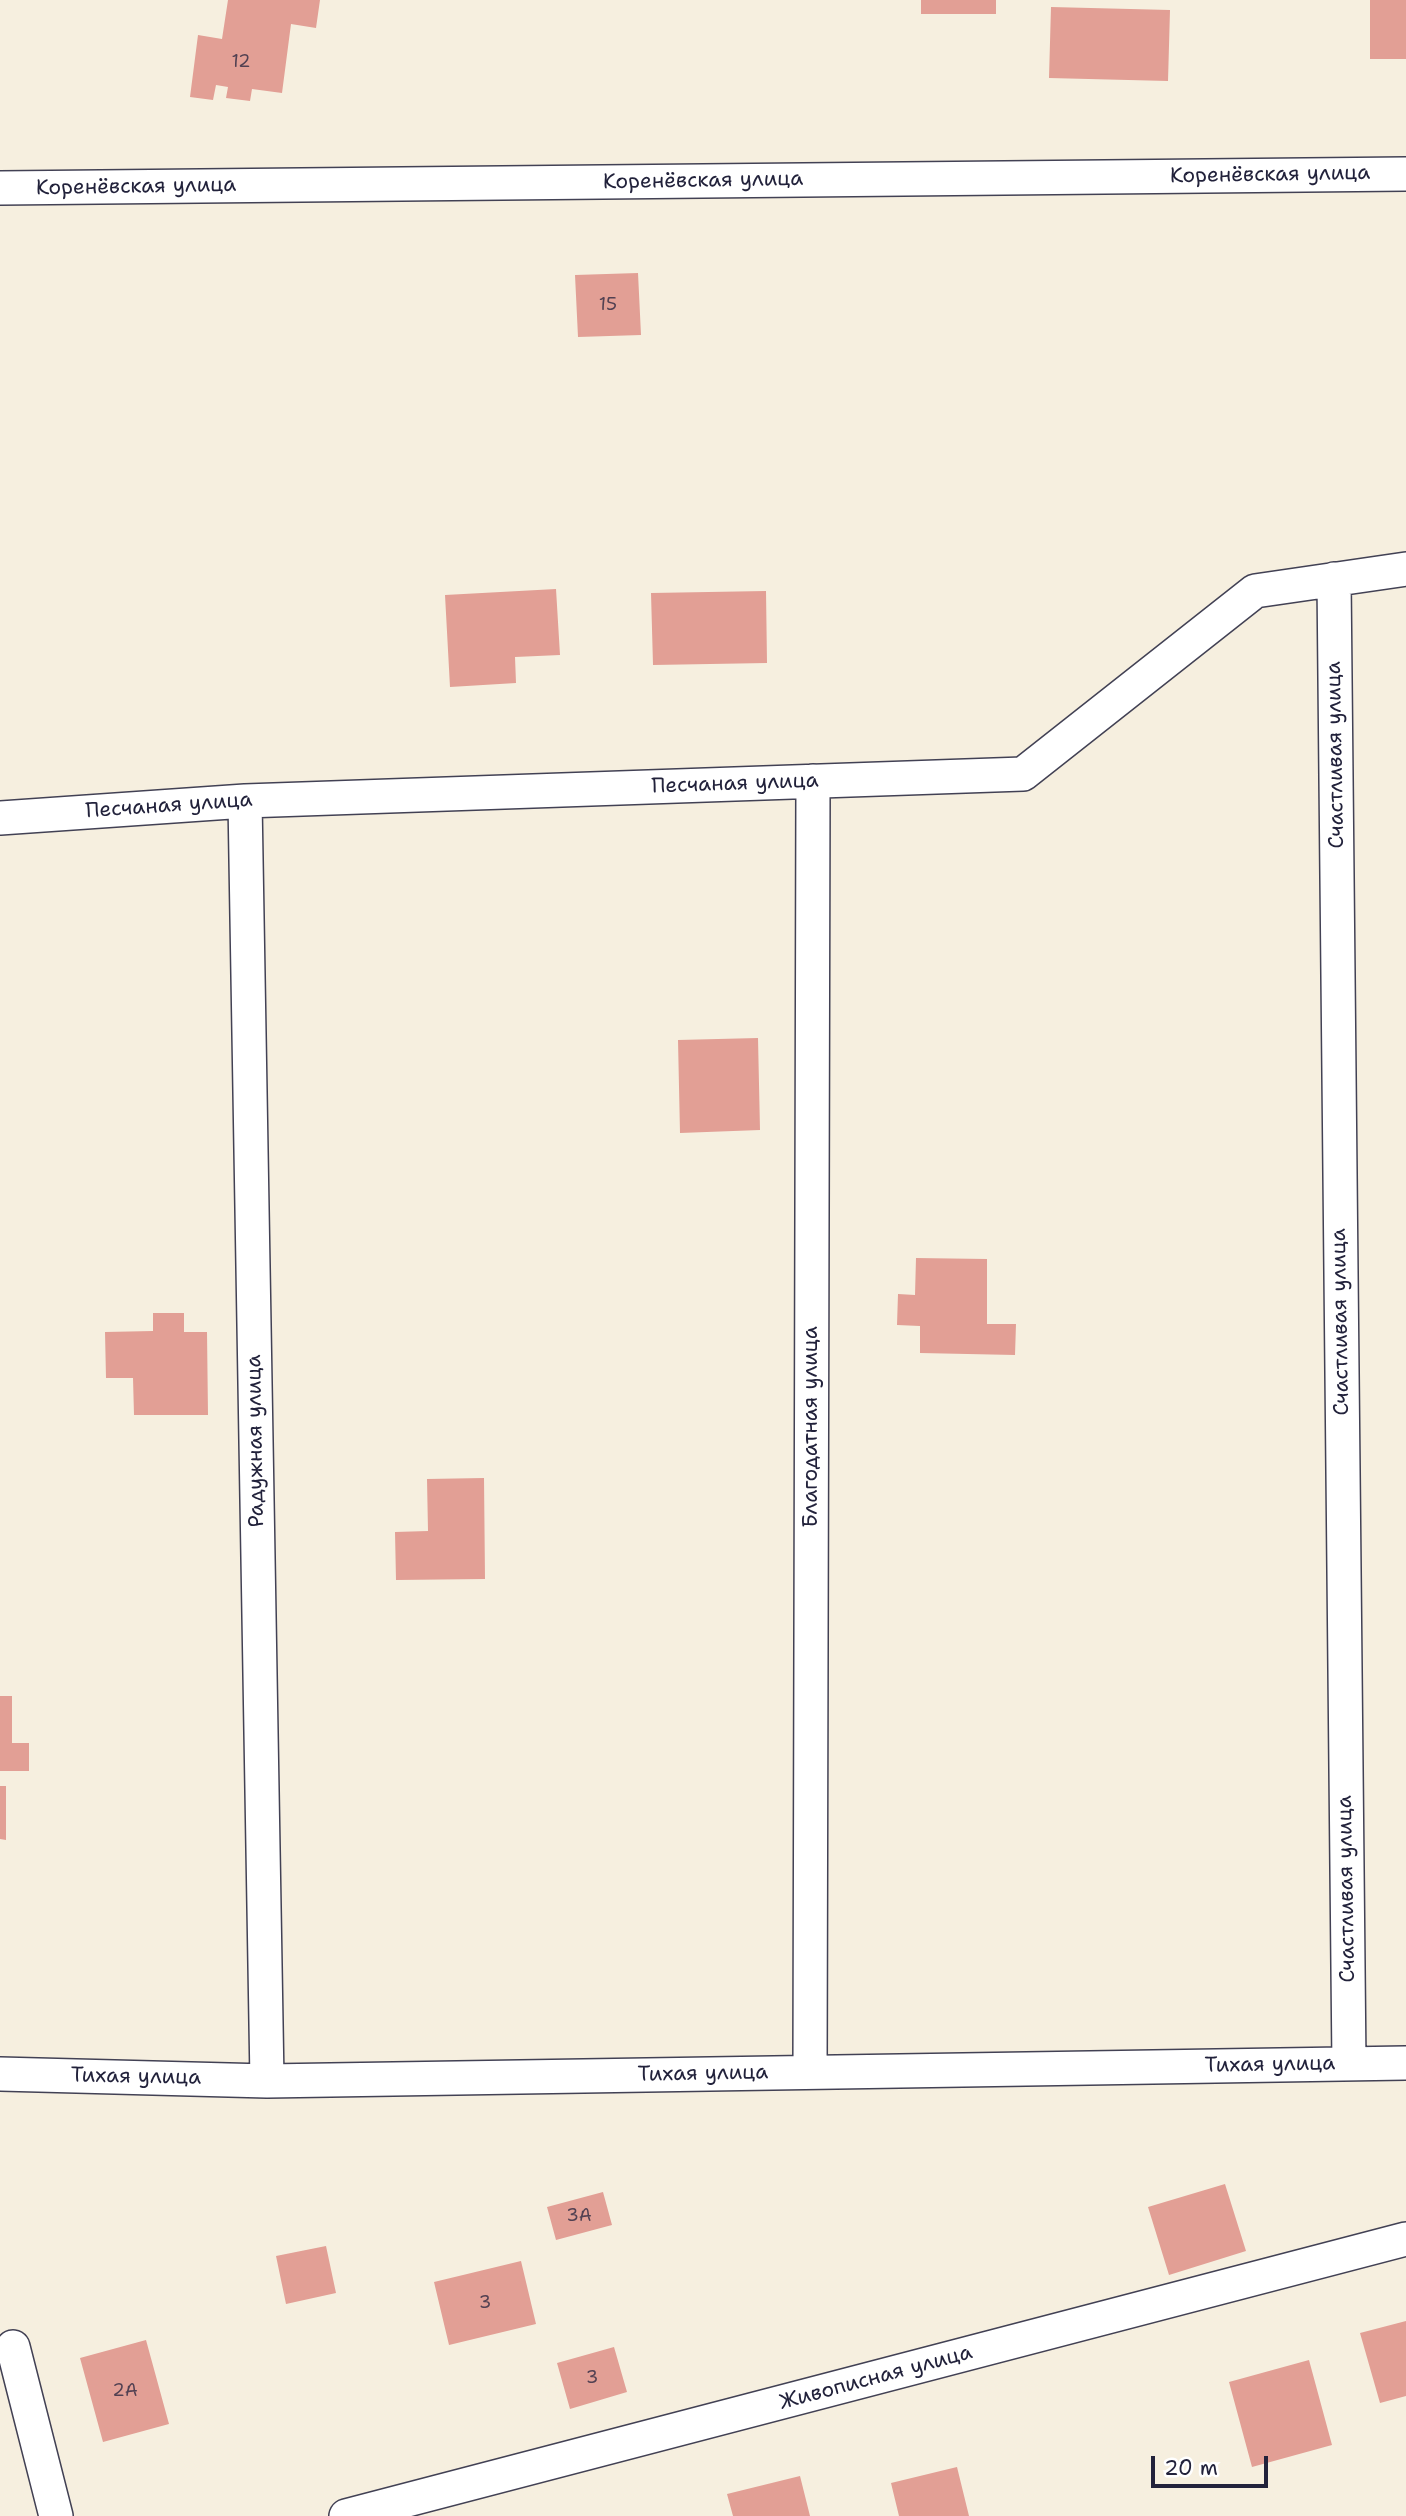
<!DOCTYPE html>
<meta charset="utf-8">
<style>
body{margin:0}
#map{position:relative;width:1406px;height:2516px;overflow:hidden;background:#f6efdf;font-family:"Shantell Sans",sans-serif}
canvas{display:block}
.scale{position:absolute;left:1151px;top:2456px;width:117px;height:32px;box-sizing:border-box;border:4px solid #22223b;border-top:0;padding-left:9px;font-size:21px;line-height:24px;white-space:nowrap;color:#22223b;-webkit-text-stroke:5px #fff;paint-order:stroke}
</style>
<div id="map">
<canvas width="1406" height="2516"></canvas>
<div class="scale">20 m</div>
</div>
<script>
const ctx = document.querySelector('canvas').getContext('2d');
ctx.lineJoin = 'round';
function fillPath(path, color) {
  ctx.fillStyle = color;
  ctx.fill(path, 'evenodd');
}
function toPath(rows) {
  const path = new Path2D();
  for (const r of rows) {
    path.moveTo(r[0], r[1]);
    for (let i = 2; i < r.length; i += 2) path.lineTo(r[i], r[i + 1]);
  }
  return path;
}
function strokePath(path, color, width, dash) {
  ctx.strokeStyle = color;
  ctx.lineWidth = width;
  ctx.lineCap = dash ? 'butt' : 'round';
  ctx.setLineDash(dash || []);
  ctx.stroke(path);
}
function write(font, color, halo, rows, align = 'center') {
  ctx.font = font + ' "Shantell Sans",sans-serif';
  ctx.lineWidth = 7;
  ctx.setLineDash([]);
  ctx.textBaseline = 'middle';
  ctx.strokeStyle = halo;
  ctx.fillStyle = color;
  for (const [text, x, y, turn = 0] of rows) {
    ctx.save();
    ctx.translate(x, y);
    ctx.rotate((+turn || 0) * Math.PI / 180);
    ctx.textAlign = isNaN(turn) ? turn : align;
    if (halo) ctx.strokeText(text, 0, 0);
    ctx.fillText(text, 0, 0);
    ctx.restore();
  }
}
const building = toPath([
 [228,0,320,0,316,28,291,24,282,93,252,89,250,101,226,98,228,87,216,85,213,100,190,97,198,35,222,39],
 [921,0,996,0,996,14,921,14],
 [1370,0,1406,0,1406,59,1370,59],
 [1051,7,1170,10,1168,81,1049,78],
 [638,273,641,335,578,337,575,275],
 [556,589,560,655,515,657,516,683,450,687,445,595],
 [766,591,767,663,653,665,651,593],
 [758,1038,760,1130,680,1133,678,1040],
 [916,1258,987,1259,987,1324,1016,1324,1015,1355,920,1353,920,1326,897,1325,898,1294,915,1295],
 [153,1313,184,1313,184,1332,207,1332,208,1415,134,1415,133,1378,106,1378,105,1332,153,1331],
 [484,1478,485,1579,396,1580,395,1532,428,1531,427,1479],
 [0,1696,12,1696,12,1743,29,1743,29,1771,0,1771],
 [0,1786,6,1786,6,1840,0,1839],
 [1225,2184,1246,2251,1169,2275,1148,2207],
 [603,2192,612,2225,556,2240,547,2207],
 [326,2246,336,2293,286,2304,276,2256],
 [521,2261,536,2324,449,2345,434,2282],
 [1406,2321,1406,2396,1380,2403,1360,2333],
 [146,2340,169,2424,103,2442,80,2358],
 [614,2347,627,2392,570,2409,557,2363],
 [1309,2360,1332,2445,1252,2467,1229,2382],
 [957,2467,969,2516,899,2516,891,2483],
 [800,2476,810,2516,733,2516,727,2494]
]);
const minor = toPath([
 [0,188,1406,174],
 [1334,579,1349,2064],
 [245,801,267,2081],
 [0,818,245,801,1023,774,1255,591,1406,569],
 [810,2072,813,781],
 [0,2074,267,2081,1406,2063],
 [13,2347,56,2516],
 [346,2516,1406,2239]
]);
const numberNames = [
 ["12",241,62],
 ["15",608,305],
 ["3А",579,2216],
 ["3",485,2303],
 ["3",592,2378],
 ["2А",125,2391]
];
const streetNames = [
 ["Коренёвская улица",1270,175,-1],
 ["Коренёвская улица",703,181,-1],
 ["Коренёвская улица",136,187,-1],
 ["Счастливая улица",1336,755,-91],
 ["Песчаная улица",735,784,-2],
 ["Песчаная улица",169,806,-4],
 ["Счастливая улица",1341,1322,-91],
 ["Благодатная улица",812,1427,-90],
 ["Радужная улица",256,1441,-91],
 ["Счастливая улица",1347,1889,-91],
 ["Тихая улица",1270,2065,-1],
 ["Тихая улица",703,2074,-1],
 ["Тихая улица",136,2077,1],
 ["Живописная улица",876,2378,-15]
];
fillPath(building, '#e29f95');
strokePath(minor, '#424154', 36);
strokePath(minor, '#fff', 33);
write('18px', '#524152', null, numberNames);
write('21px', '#22223b', '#fff', streetNames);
</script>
